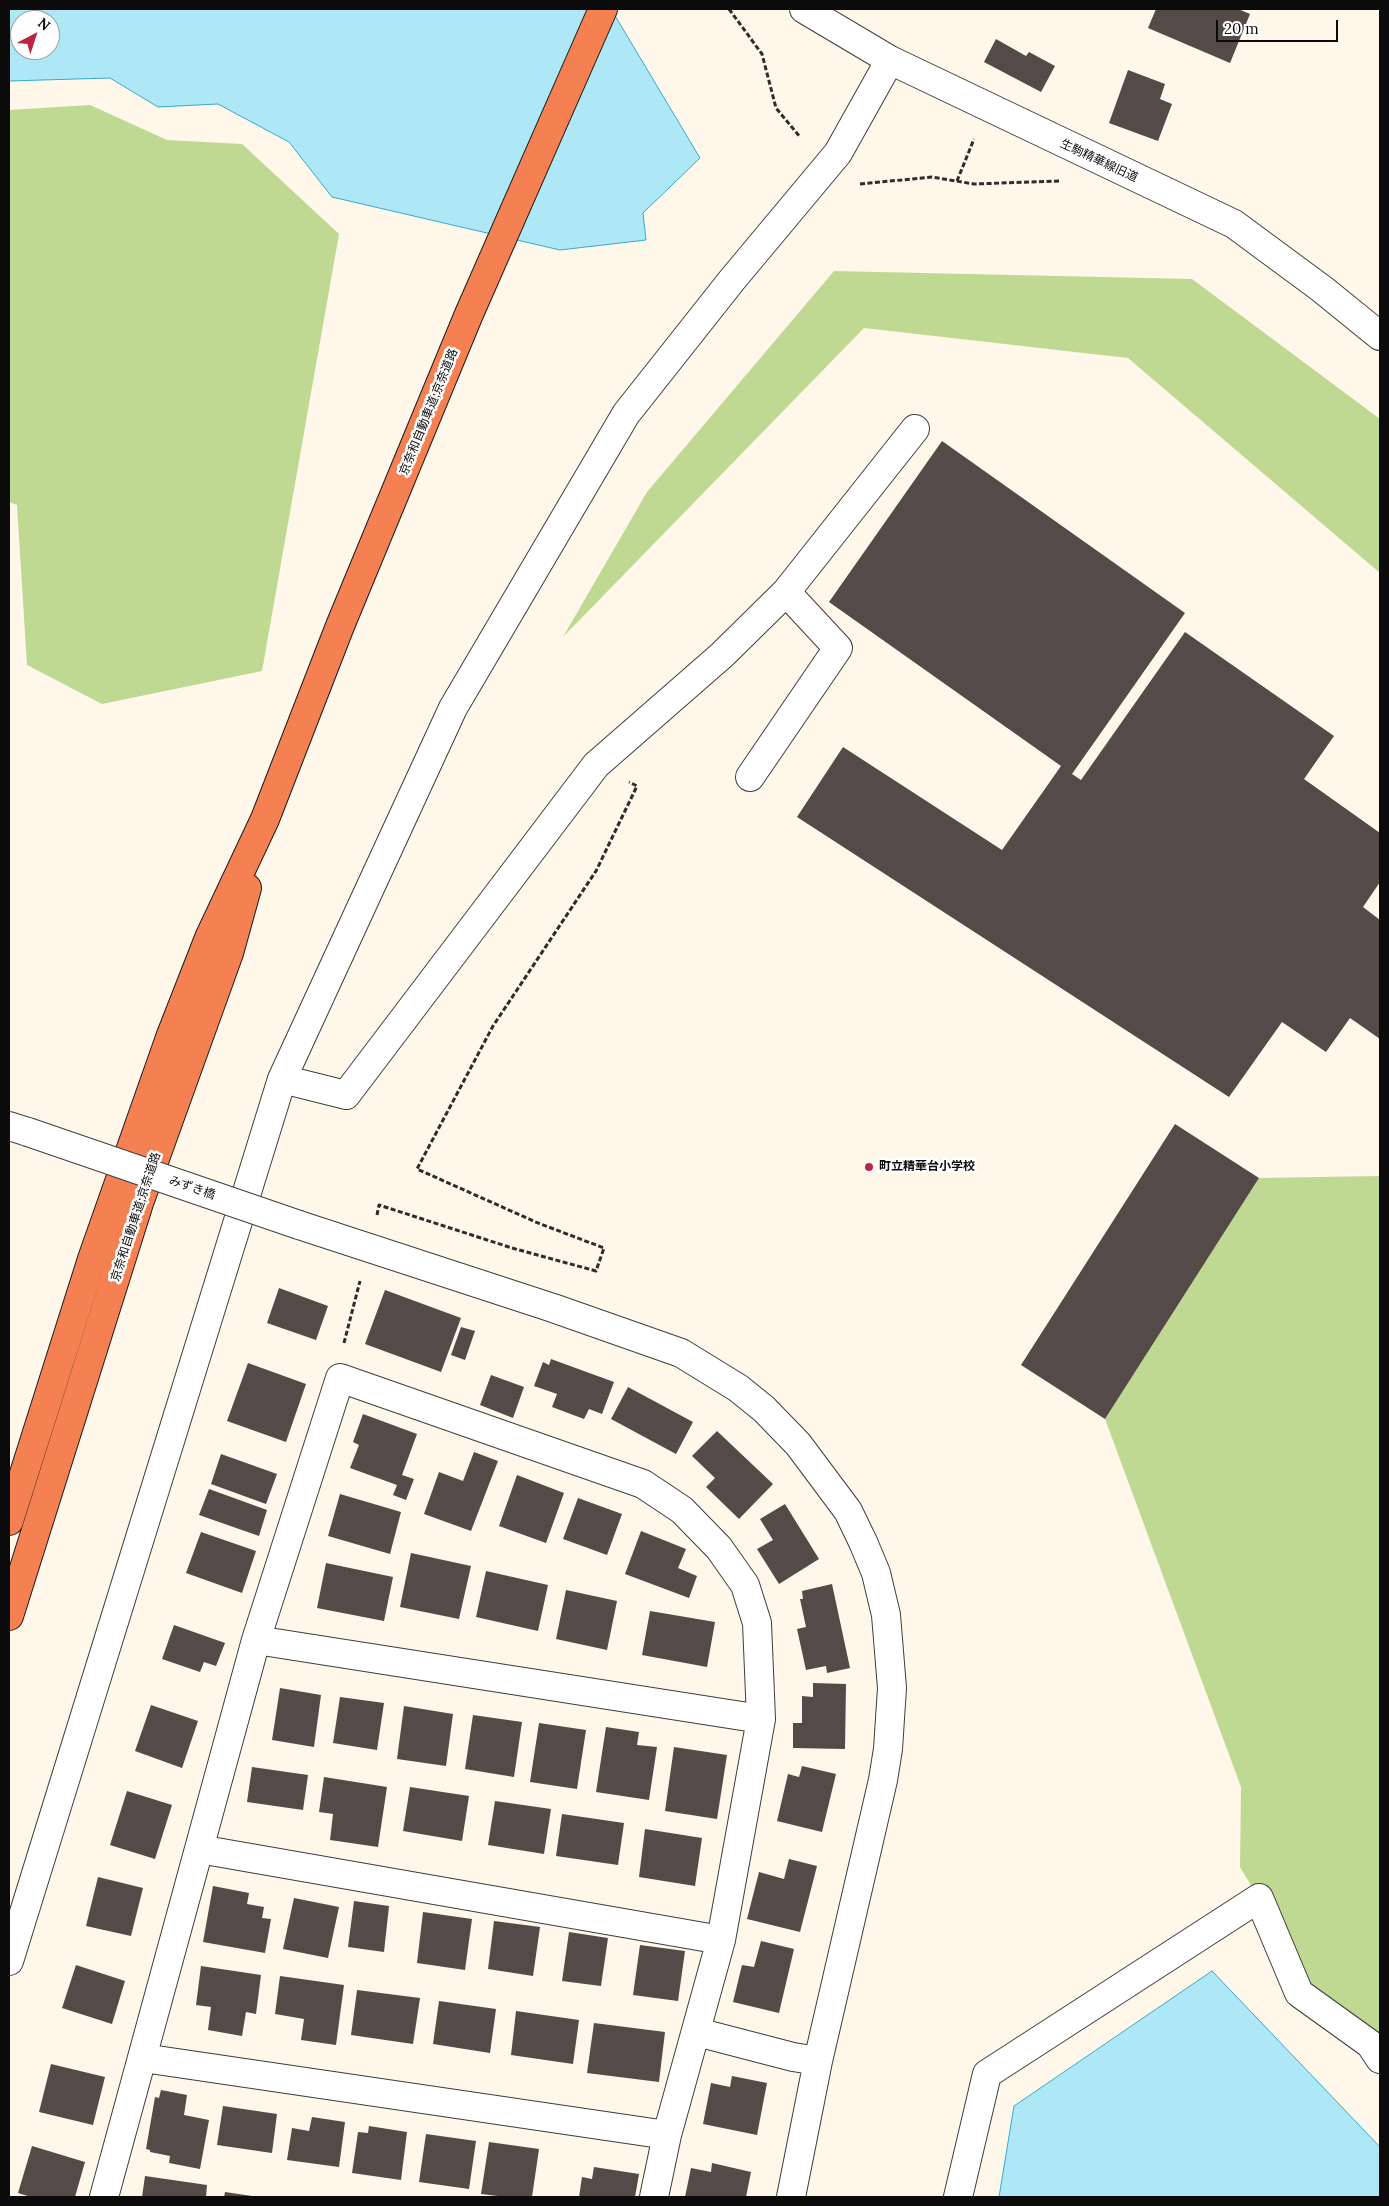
<!DOCTYPE html>
<meta charset="utf-8">
<style>
body{margin:0}
#map{position:relative;width:1389px;height:2206px;overflow:hidden;background:#fff7e9;font-family:Lora,serif}
canvas{display:block}
.frame{position:absolute;inset:0;border:10px solid #0b0b0b;pointer-events:none}
.north{position:absolute;left:10px;top:10px;width:50px;height:50px;box-sizing:border-box;background:#fff;border:1px solid #9d9d9d;border-radius:50%;rotate:40deg;font-size:14px;font-weight:700;line-height:20px;text-align:center;color:#0b0b0b}
.north::after{content:'';display:block;margin:auto;width:18px;height:22px;background:#ba2445;clip-path:polygon(50% 0,100% 100%,50% 72%,0 100%)}
.scale{position:absolute;left:1216px;top:20px;width:122px;height:22px;box-sizing:border-box;border:2px solid #0b0b0b;border-top:0;padding-left:6px;font-size:15px;line-height:18px;white-space:nowrap;color:#0b0b0b;-webkit-text-stroke:4px #fff;paint-order:stroke}
</style>
<div id="map">
<canvas width="1389" height="2206"></canvas>
<div class="frame"></div>
<div class="north">N</div>
<div class="scale">20 m</div>
</div>
<script>
const ctx = document.querySelector('canvas').getContext('2d');
ctx.lineJoin = 'round';
function fillPath(path, color) {
  ctx.fillStyle = color;
  ctx.fill(path, 'evenodd');
}
function toPath(rows) {
  const path = new Path2D();
  for (const r of rows) {
    path.moveTo(r[0], r[1]);
    for (let i = 2; i < r.length; i += 2) path.lineTo(r[i], r[i + 1]);
  }
  return path;
}
function strokePath(path, color, width, dash) {
  ctx.strokeStyle = color;
  ctx.lineWidth = width;
  ctx.lineCap = dash ? 'butt' : 'round';
  ctx.setLineDash(dash || []);
  ctx.stroke(path);
}
function write(font, color, halo, rows, align = 'center') {
  ctx.font = font + ' Lora,"Noto Sans JP",serif';
  ctx.lineWidth = 5;
  ctx.setLineDash([]);
  ctx.textBaseline = 'middle';
  ctx.strokeStyle = halo;
  ctx.fillStyle = color;
  for (const [text, x, y, turn = 0] of rows) {
    ctx.save();
    ctx.translate(x, y);
    ctx.rotate((+turn || 0) * Math.PI / 180);
    ctx.textAlign = isNaN(turn) ? turn : align;
    if (halo) ctx.strokeText(text, 0, 0);
    ctx.fillText(text, 0, 0);
    ctx.restore();
  }
}
const forest = toPath([
 [90,105,167,140,242,144,339,234,262,671,102,704,27,665,17,505,9,502,9,110],
 [834,271,1192,279,1380,419,1380,573,1128,358,864,328,563,637,647,492],
 [1380,1176,1380,2061,1339,2031,1240,1867,1241,1787,1105,1419,1259,1178]
]);
const water = toPath([
 [9,9,611,9,700,158,643,213,646,240,560,250,332,197,289,142,218,104,158,107,110,78,9,81,9,9],
 [20,20,50,20,50,50,20,50,20,20],
 [1212,1971,1380,2147,1380,2197,999,2197,1014,2106,1212,1971]
]);
const building = toPath([
 [1156,9,1238,9,1250,14,1230,63,1148,28],
 [996,39,1026,56,1029,52,1055,66,1041,92,984,62],
 [1128,70,1165,84,1160,99,1172,104,1158,141,1109,123],
 [942,441,1185,613,1072,774,1081,780,1185,632,1334,736,1304,779,1380,833,1380,882,1363,907,1380,920,1380,1039,1350,1018,1326,1052,1282,1022,1229,1097,797,817,843,747,1002,850,1061,766,829,602],
 [1175,1124,1259,1178,1105,1419,1021,1365],
 [279,1288,328,1306,316,1340,267,1323],
 [385,1290,461,1318,441,1372,365,1344],
 [461,1327,475,1331,465,1360,451,1355],
 [551,1359,614,1382,602,1414,589,1409,584,1419,552,1407,557,1394,534,1386,543,1362,549,1365],
 [248,1363,306,1384,286,1442,227,1421],
 [491,1375,524,1387,513,1418,480,1405],
 [628,1387,693,1422,676,1454,611,1419],
 [363,1414,417,1434,402,1475,414,1479,406,1500,393,1495,397,1485,350,1468,359,1445,353,1442],
 [717,1431,773,1484,739,1519,706,1487,715,1478,692,1456],
 [474,1452,498,1461,471,1531,424,1514,439,1472,463,1481],
 [221,1454,277,1474,266,1504,211,1484],
 [517,1475,564,1493,546,1543,499,1526],
 [209,1489,267,1510,259,1536,199,1515],
 [340,1494,401,1512,390,1554,328,1536],
 [578,1498,622,1514,607,1555,563,1539],
 [785,1504,819,1559,779,1584,757,1549,773,1540,760,1519],
 [641,1531,686,1549,678,1568,697,1576,689,1598,625,1574],
 [201,1532,256,1551,242,1593,186,1573],
 [411,1553,471,1566,459,1619,400,1607],
 [326,1563,393,1577,384,1621,317,1608],
 [486,1571,548,1585,538,1631,476,1617],
 [832,1584,850,1668,827,1673,826,1666,806,1670,797,1629,806,1627,800,1599,803,1599,802,1591],
 [566,1590,617,1601,607,1650,556,1639],
 [650,1611,715,1622,707,1667,642,1655],
 [174,1625,225,1643,216,1666,204,1662,200,1672,162,1659],
 [813,1683,846,1684,845,1749,793,1748,793,1723,802,1723,802,1696,813,1697],
 [280,1688,321,1695,314,1747,272,1740],
 [340,1697,384,1703,377,1750,333,1743],
 [151,1705,198,1721,182,1768,135,1751],
 [404,1706,453,1714,446,1766,397,1759],
 [473,1715,522,1722,514,1777,465,1769],
 [539,1723,586,1730,577,1789,530,1782],
 [606,1727,639,1732,637,1745,657,1747,649,1800,596,1792],
 [674,1747,727,1755,717,1819,665,1811],
 [802,1766,836,1774,822,1832,777,1821,788,1774,799,1777],
 [252,1767,308,1775,303,1810,247,1802],
 [324,1777,387,1787,378,1847,330,1840,333,1814,319,1812],
 [410,1787,469,1796,462,1841,403,1831],
 [127,1791,172,1805,155,1859,110,1845],
 [495,1801,551,1809,544,1854,488,1845],
 [562,1814,624,1823,618,1865,556,1856],
 [645,1829,702,1838,695,1886,639,1877],
 [789,1859,817,1866,800,1932,747,1919,759,1872,784,1879],
 [98,1877,143,1888,131,1936,86,1926],
 [213,1886,249,1893,247,1904,264,1907,262,1918,271,1919,265,1953,203,1942],
 [294,1898,339,1907,328,1958,283,1949],
 [354,1901,389,1906,384,1952,348,1947],
 [423,1912,472,1919,465,1970,417,1963],
 [494,1921,540,1927,533,1976,488,1969],
 [569,1932,608,1938,601,1986,562,1981],
 [761,1941,794,1949,779,2013,733,2002,742,1965,754,1967],
 [640,1945,685,1951,678,2001,633,1995],
 [76,1965,125,1981,112,2024,62,2008],
 [201,1966,261,1975,256,2014,246,2012,242,2036,208,2030,211,2007,196,2005],
 [280,1976,344,1985,336,2045,301,2040,304,2019,275,2014],
 [357,1990,420,1998,413,2044,351,2035],
 [439,2001,496,2009,490,2053,433,2044],
 [516,2011,579,2020,573,2064,511,2055],
 [594,2023,665,2032,659,2082,587,2073],
 [51,2064,105,2077,93,2125,39,2112],
 [732,2076,767,2083,757,2135,703,2124,711,2083,730,2087],
 [161,2090,187,2095,184,2115,209,2120,200,2169,169,2163,170,2156,150,2152,150,2150,146,2149,155,2097,159,2098],
 [223,2106,277,2114,272,2153,217,2145],
 [312,2117,345,2122,339,2167,287,2160,292,2128,309,2131],
 [369,2126,407,2132,401,2180,352,2173,358,2132,368,2133],
 [426,2134,476,2141,469,2189,419,2182],
 [489,2142,539,2149,532,2197,506,2197,481,2194],
 [32,2146,85,2162,75,2197,31,2197,18,2193],
 [712,2163,751,2172,746,2197,685,2197,691,2168,711,2172],
 [594,2167,639,2174,635,2197,579,2197,582,2177,592,2179],
 [145,2176,207,2185,206,2197,142,2197],
 [225,2192,252,2196,251,2197,224,2197]
]);
const path = toPath([
 [729,9,762,54,776,108,800,137],
 [957,181,974,139],
 [860,184,932,177,974,184,1060,181],
 [377,1215,379,1205,512,1248,596,1271,604,1248,538,1223,417,1169,493,1026,596,871,637,786,629,782],
 [344,1343,360,1281]
]);
const minor = toPath([
 [804,9,890,60,1234,224,1322,289,1380,336],
 [786,592,915,429],
 [282,1079,346,1095,596,765,722,655,786,592,838,648,750,777],
 [9,1126,28,1132],
 [299,1225,553,1308,681,1353,738,1388,764,1409,798,1444,848,1511,863,1542,876,1573,886,1615,892,1688,888,1749,883,1780,818,2061,791,2197],
 [256,1640,761,1719],
 [199,1849,721,1940],
 [9,1961,282,1079,453,708,626,414,732,280,838,153,890,60],
 [697,2032,793,2057,818,2061],
 [143,2058,667,2135],
 [104,2197,256,1640,340,1378,643,1484,682,1510,719,1548,745,1585,757,1623,761,1719,721,1940,667,2135,654,2197],
 [958,2197,987,2074,1259,1898,1299,1993,1370,2044,1380,2059]
]);
const highway = toPath([
 [9,1521,92,1259,171,1035,209,938,265,819,340,626,469,314,603,9],
 [9,1616,139,1203,229,953,247,888]
]);
const minorBridge = toPath([
 [28,1132,299,1225]
]);
const markers = [
 [869,1167,5,"#ba2445"]
];
const streetNames = [
 ["生駒精華線旧道",1099,161,25],
 ["京奈和自動車道;京奈道路",429,412,-68],
 ["みずき橋",192,1188,19],
 ["京奈和自動車道;京奈道路",136,1217,-72]
];
const poiNames = [
 ["町立精華台小学校",879,1167]
];
fillPath(forest, '#bfd993');
fillPath(water, '#aee7f6');
strokePath(water, '#35aacd', 1);
fillPath(building, '#544a47');
strokePath(minor, '#3e3e3e', 30);
strokePath(highway, '#1c1c1c', 30);
strokePath(path, '#2d2d2d', 3, [5, 2.5]);
strokePath(minor, '#fff', 28);
strokePath(highway, '#f58051', 28);
strokePath(minorBridge, '#3e3e3e', 30, []);
strokePath(minorBridge, '#fff', 28);
for (const [x, y, r, color] of markers) {
  const dot = new Path2D();
  dot.arc(x, y, r, 0, 2 * Math.PI);
  ctx.fillStyle = color;
  ctx.fill(dot);
  strokePath(dot, '#fff', 2);
}
write('12px', '#0b0b0b', '#fff', streetNames);
write('bold 12px', '#0b0b0b', '#fff', poiNames, 'left');
</script>
